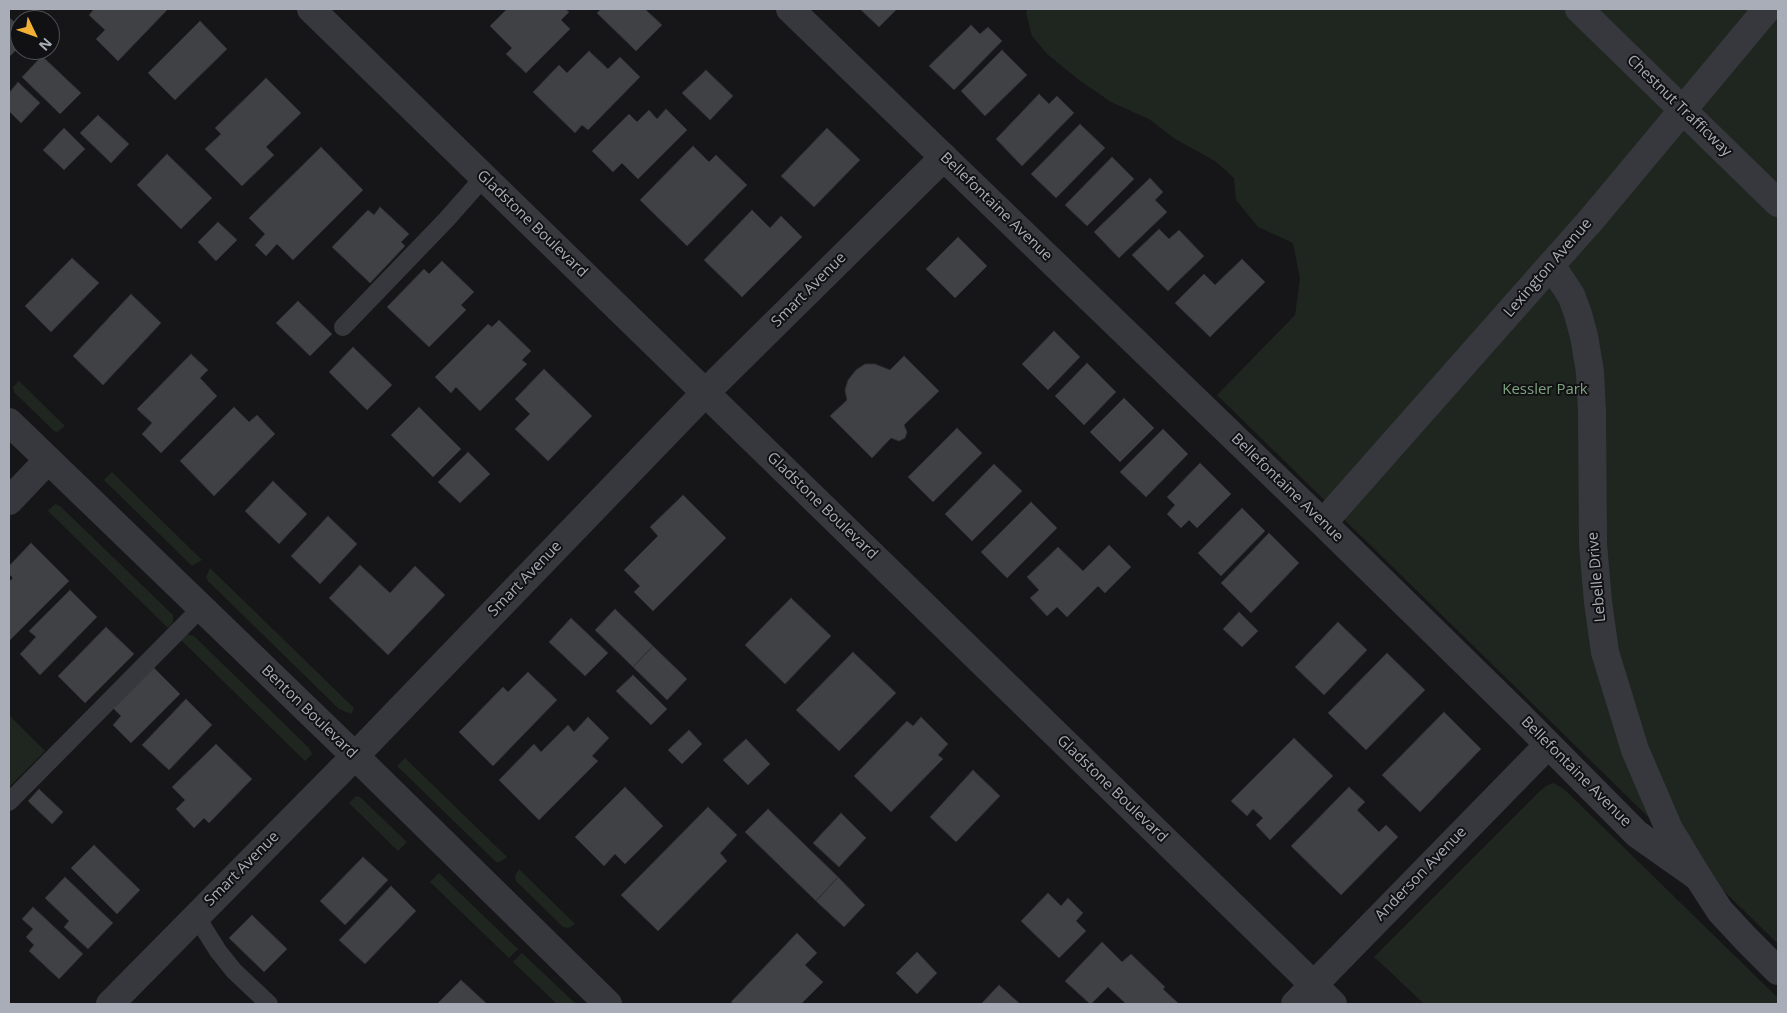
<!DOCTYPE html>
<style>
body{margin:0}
#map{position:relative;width:1787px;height:1013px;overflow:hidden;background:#161618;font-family:"Open Sans",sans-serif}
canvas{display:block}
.frame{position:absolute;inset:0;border:10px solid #a8adb8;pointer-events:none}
.north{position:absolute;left:10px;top:10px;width:50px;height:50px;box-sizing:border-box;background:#111113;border:1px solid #4d4f55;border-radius:50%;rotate:132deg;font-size:14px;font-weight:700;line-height:20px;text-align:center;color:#a8adb8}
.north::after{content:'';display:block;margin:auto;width:18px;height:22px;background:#f2b134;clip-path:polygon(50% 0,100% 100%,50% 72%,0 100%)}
</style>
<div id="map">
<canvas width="1787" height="1013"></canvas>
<div class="frame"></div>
<div class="north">N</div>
</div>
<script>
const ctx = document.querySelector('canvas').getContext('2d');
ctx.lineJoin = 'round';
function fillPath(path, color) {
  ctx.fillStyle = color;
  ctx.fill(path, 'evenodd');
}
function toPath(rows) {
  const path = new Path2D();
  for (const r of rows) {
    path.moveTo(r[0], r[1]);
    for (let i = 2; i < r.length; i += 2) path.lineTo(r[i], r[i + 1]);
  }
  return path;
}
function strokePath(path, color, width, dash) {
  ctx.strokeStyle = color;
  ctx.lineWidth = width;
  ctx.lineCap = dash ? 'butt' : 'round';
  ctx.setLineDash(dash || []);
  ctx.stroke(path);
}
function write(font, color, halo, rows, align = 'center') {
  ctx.font = font + ' "Open Sans",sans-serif';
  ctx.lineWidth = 4;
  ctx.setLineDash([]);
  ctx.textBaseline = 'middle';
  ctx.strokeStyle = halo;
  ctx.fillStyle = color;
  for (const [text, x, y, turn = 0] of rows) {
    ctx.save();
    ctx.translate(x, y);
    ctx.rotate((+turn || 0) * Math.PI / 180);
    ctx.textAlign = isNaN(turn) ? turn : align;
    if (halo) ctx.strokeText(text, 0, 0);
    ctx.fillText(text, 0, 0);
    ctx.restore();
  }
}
const green = toPath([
 [1027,9,1778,9,1778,944,1217,395,1295,315,1300,279,1293,243,1258,227,1236,200,1234,178,1215,161,1175,139,1149,119,1111,102,1079,80,1047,54,1032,36,1026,13],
 [19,381,65,426,57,432,54,431,14,392,13,387],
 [112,472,202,560,192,566,104,480],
 [55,504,60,506,173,615,173,622,168,628,48,511],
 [210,568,354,708,351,714,339,709,208,581,206,577],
 [186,634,194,636,309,748,312,754,305,761,179,638],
 [9,715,45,751,9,787],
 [405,758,507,857,500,862,496,862,397,766],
 [1553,783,1564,789,1778,998,1778,1004,1424,1004,1383,965,1374,957,1539,792,1546,786],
 [356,796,360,797,407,842,398,851,349,803],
 [519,869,575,924,569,928,563,927,516,881,515,876],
 [439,873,518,949,509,958,430,882],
 [522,953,576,1004,557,1004,513,962]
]);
const building = toPath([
 [94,9,168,9,118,61,96,39,105,30,89,15,94,9],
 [507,9,565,9,569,12,561,20,570,29,526,73,506,54,512,48,490,26,507,9],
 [601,9,645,9,662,25,636,51,597,13,601,9],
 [860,9,897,9,879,27,860,9],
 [9,17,20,28,20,46,9,57,9,17],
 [200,21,227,49,175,100,148,73,200,21],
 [971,25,980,34,988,27,1002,41,954,90,929,66,971,25],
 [1002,50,1027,75,985,116,961,91,1002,50],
 [589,51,608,69,620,57,640,77,588,130,582,125,575,133,533,92,559,65,567,73,589,51],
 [42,56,81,93,60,114,22,77,42,56],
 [706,70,733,96,710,120,682,93,706,70],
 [266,78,301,113,266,147,274,155,242,186,205,149,221,134,215,128,266,78],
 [18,82,40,103,21,123,9,111,9,93,18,82],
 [1039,94,1049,104,1057,96,1074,113,1022,166,996,139,1039,94],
 [666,109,687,130,638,179,622,163,613,172,592,151,629,114,637,122,649,110,657,119,666,109],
 [98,115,129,144,111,163,80,133,98,115],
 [1080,124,1105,148,1056,198,1031,174,1080,124],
 [64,128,85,149,64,170,43,150,64,128],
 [827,128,860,160,814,207,781,176,827,128],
 [693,146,709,162,716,155,747,185,687,246,640,200,693,146],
 [321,147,363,190,293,260,277,244,266,256,255,245,265,234,249,218,321,147],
 [167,154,212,198,181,229,137,185,167,154],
 [1112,157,1134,179,1087,226,1065,205,1112,157],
 [1150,178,1163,192,1155,200,1167,212,1119,258,1094,232,1150,178],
 [380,207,409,234,401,242,405,246,370,283,332,247,368,210,374,215,380,207],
 [752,210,770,228,781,216,802,237,742,297,704,260,752,210],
 [218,222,237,240,216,261,198,242,218,222],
 [1159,229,1169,239,1179,230,1204,256,1168,291,1132,255,1159,229],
 [958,237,987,266,955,298,926,269,958,237],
 [72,258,99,283,51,332,25,306,72,258],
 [1242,259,1265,282,1210,337,1175,303,1204,274,1215,285,1242,259],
 [442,261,474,292,461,305,466,310,429,347,387,307,424,269,429,274,442,261],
 [131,294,161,323,103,385,73,356,131,294],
 [298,301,332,334,310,356,276,323,298,301],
 [499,320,531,351,522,360,527,364,480,411,456,387,451,393,435,377,488,324,492,327,499,320],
 [1054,331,1080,357,1048,390,1022,364,1054,331],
 [353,347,392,385,367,410,329,372,353,347],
 [191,354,208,370,200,378,217,396,161,453,142,434,152,423,137,409,191,354],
 [904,356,939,391,904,425,907,432,905,438,899,441,891,438,872,458,830,416,847,400,845,390,848,380,856,370,865,364,875,364,890,370,904,356],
 [1087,363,1116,392,1084,425,1055,396,1087,363],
 [544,369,592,416,548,461,515,429,530,414,515,399,544,369],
 [1124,398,1154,428,1120,462,1090,432,1124,398],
 [234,407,249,422,257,415,275,434,214,496,180,461,234,407],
 [419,407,461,449,433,477,391,435,419,407],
 [957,428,982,453,933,502,908,477,957,428],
 [1163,429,1188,454,1146,497,1120,472,1163,429],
 [468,452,490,474,460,503,438,482,468,452],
 [1200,463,1231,494,1197,528,1189,520,1181,528,1167,514,1175,505,1167,497,1200,463],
 [994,464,1022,491,972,541,945,514,994,464],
 [273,481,307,514,279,544,245,511,273,481],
 [683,495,726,538,653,611,634,592,640,586,624,570,658,536,650,527,683,495],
 [1031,502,1057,528,1007,578,981,552,1031,502],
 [1242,508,1265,531,1221,576,1198,553,1242,508],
 [328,516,357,544,320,584,291,556,328,516],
 [1269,533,1299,563,1251,613,1221,583,1269,533],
 [31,543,69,581,9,641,9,582,13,578,9,574,9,566,31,543],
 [1109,545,1131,567,1105,593,1098,586,1067,617,1057,607,1047,616,1030,598,1039,590,1027,577,1058,547,1083,571,1109,545],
 [360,565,390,593,415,566,445,595,388,655,329,598,360,565],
 [70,590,97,617,40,675,20,654,36,637,29,631,70,590],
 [791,598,831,636,785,684,745,645,791,598],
 [615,609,653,646,633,667,595,630,615,609],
 [1239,612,1258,631,1242,647,1223,629,1239,612],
 [571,618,608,653,585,676,549,642,571,618],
 [1338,622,1367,650,1324,695,1295,667,1338,622],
 [106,627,134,654,85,703,58,676,106,627],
 [653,646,687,679,667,700,633,667,653,646],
 [853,652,896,693,839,751,796,710,853,652],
 [1387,653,1425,690,1366,750,1328,713,1387,653],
 [153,667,180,694,131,743,113,725,121,716,113,708,153,667],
 [528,672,557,700,493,766,459,732,503,687,508,692,528,672],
 [633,675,667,709,651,725,616,691,633,675],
 [186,699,212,725,169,770,142,745,186,699],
 [1444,712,1481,749,1420,812,1382,775,1444,712],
 [588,717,609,738,592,756,598,761,539,820,499,780,534,744,541,752,568,725,574,732,588,717],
 [921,717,948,744,938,755,943,759,891,812,854,776,907,721,913,726,921,717],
 [689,730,702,744,682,764,668,750,689,730],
 [1294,738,1333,776,1270,840,1256,825,1263,818,1253,809,1247,816,1231,801,1294,738],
 [746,739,770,764,748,785,723,760,746,739],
 [216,744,252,779,209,823,204,818,194,828,176,809,185,800,172,787,216,744],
 [973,770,1000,796,956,842,930,817,973,770],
 [625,787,663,826,625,864,615,854,604,866,575,837,625,787],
 [1349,787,1365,802,1357,810,1379,832,1386,825,1398,837,1341,895,1291,846,1349,787],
 [39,789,63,812,52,824,28,801,39,789],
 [708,807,737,835,720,853,727,861,658,931,621,895,708,807],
 [768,809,838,877,816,901,745,832,768,809],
 [841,813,866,838,839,867,813,843,841,813],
 [94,845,140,890,117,914,71,868,94,845],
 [363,857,388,880,345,925,320,901,363,857],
 [65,877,113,923,88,949,64,927,69,921,45,898,65,877],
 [838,877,865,905,844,927,816,901,838,877],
 [391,886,416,911,365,964,339,940,391,886],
 [1048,893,1061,906,1068,898,1083,913,1076,921,1086,931,1059,958,1021,921,1048,893],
 [33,907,83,954,59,979,29,951,34,945,26,937,33,929,22,919,33,907],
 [252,915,287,949,264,972,229,938,252,915],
 [797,933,817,953,805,965,823,982,801,1004,734,1004,731,1002,797,933],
 [1102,942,1122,962,1131,954,1165,987,1163,989,1179,1004,1126,1004,1108,987,1091,1004,1090,1004,1065,981,1102,942],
 [917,952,937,973,917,994,896,973,917,952],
 [461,980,486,1003,484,1004,437,1004,461,980],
 [999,985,1020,1004,981,1004,999,985]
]);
const service = toPath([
 [343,327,447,219,484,177],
 [9,802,201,608],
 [196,916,218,951,234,971,269,1004]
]);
const minor = toPath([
 [790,9,1323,523,1520,716,1637,834,1698,877],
 [9,501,48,460],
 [1323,523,1551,265],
 [110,1004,355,756,706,392,944,157],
 [1295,1004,1548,745]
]);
const tertiary = toPath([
 [311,9,1283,955],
 [1579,9,1778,203],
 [1591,220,1551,265,1571,295,1578,314,1584,336,1590,372,1592,413,1593,544,1598,602,1605,652,1635,750,1669,829,1698,877,1720,911,1746,939,1778,971],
 [9,422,355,756,608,1004]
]);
const tertiaryBridge = toPath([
 [1591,220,1767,9],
 [1283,955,1333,1004]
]);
const streetNames = [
 ["Chestnut Trafficway",1679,106,44],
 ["Bellefontaine Avenue",996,207,44],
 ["Gladstone Boulevard",532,224,44],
 ["Lexington Avenue",1548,268,-49],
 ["Smart Avenue",809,290,-45],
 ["Bellefontaine Avenue",1287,488,44],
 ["Gladstone Boulevard",822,506,44],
 ["Lebelle Drive",1597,577,-95],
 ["Smart Avenue",525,579,-46],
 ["Benton Boulevard",309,712,44],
 ["Bellefontaine Avenue",1576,772,45],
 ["Gladstone Boulevard",1112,789,44],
 ["Smart Avenue",242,869,-45],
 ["Anderson Avenue",1421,874,-46]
];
const parkNames = [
 ["Kessler Park",1545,390]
];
fillPath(green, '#1e261f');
fillPath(building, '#404145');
strokePath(building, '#303034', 1);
strokePath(service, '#37383d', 18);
strokePath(minor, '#37383d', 28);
strokePath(tertiary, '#37383d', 28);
strokePath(tertiaryBridge, '#37383d', 28);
write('15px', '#a8adb8', '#111113', streetNames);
write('15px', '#7fa381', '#111113', parkNames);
</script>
